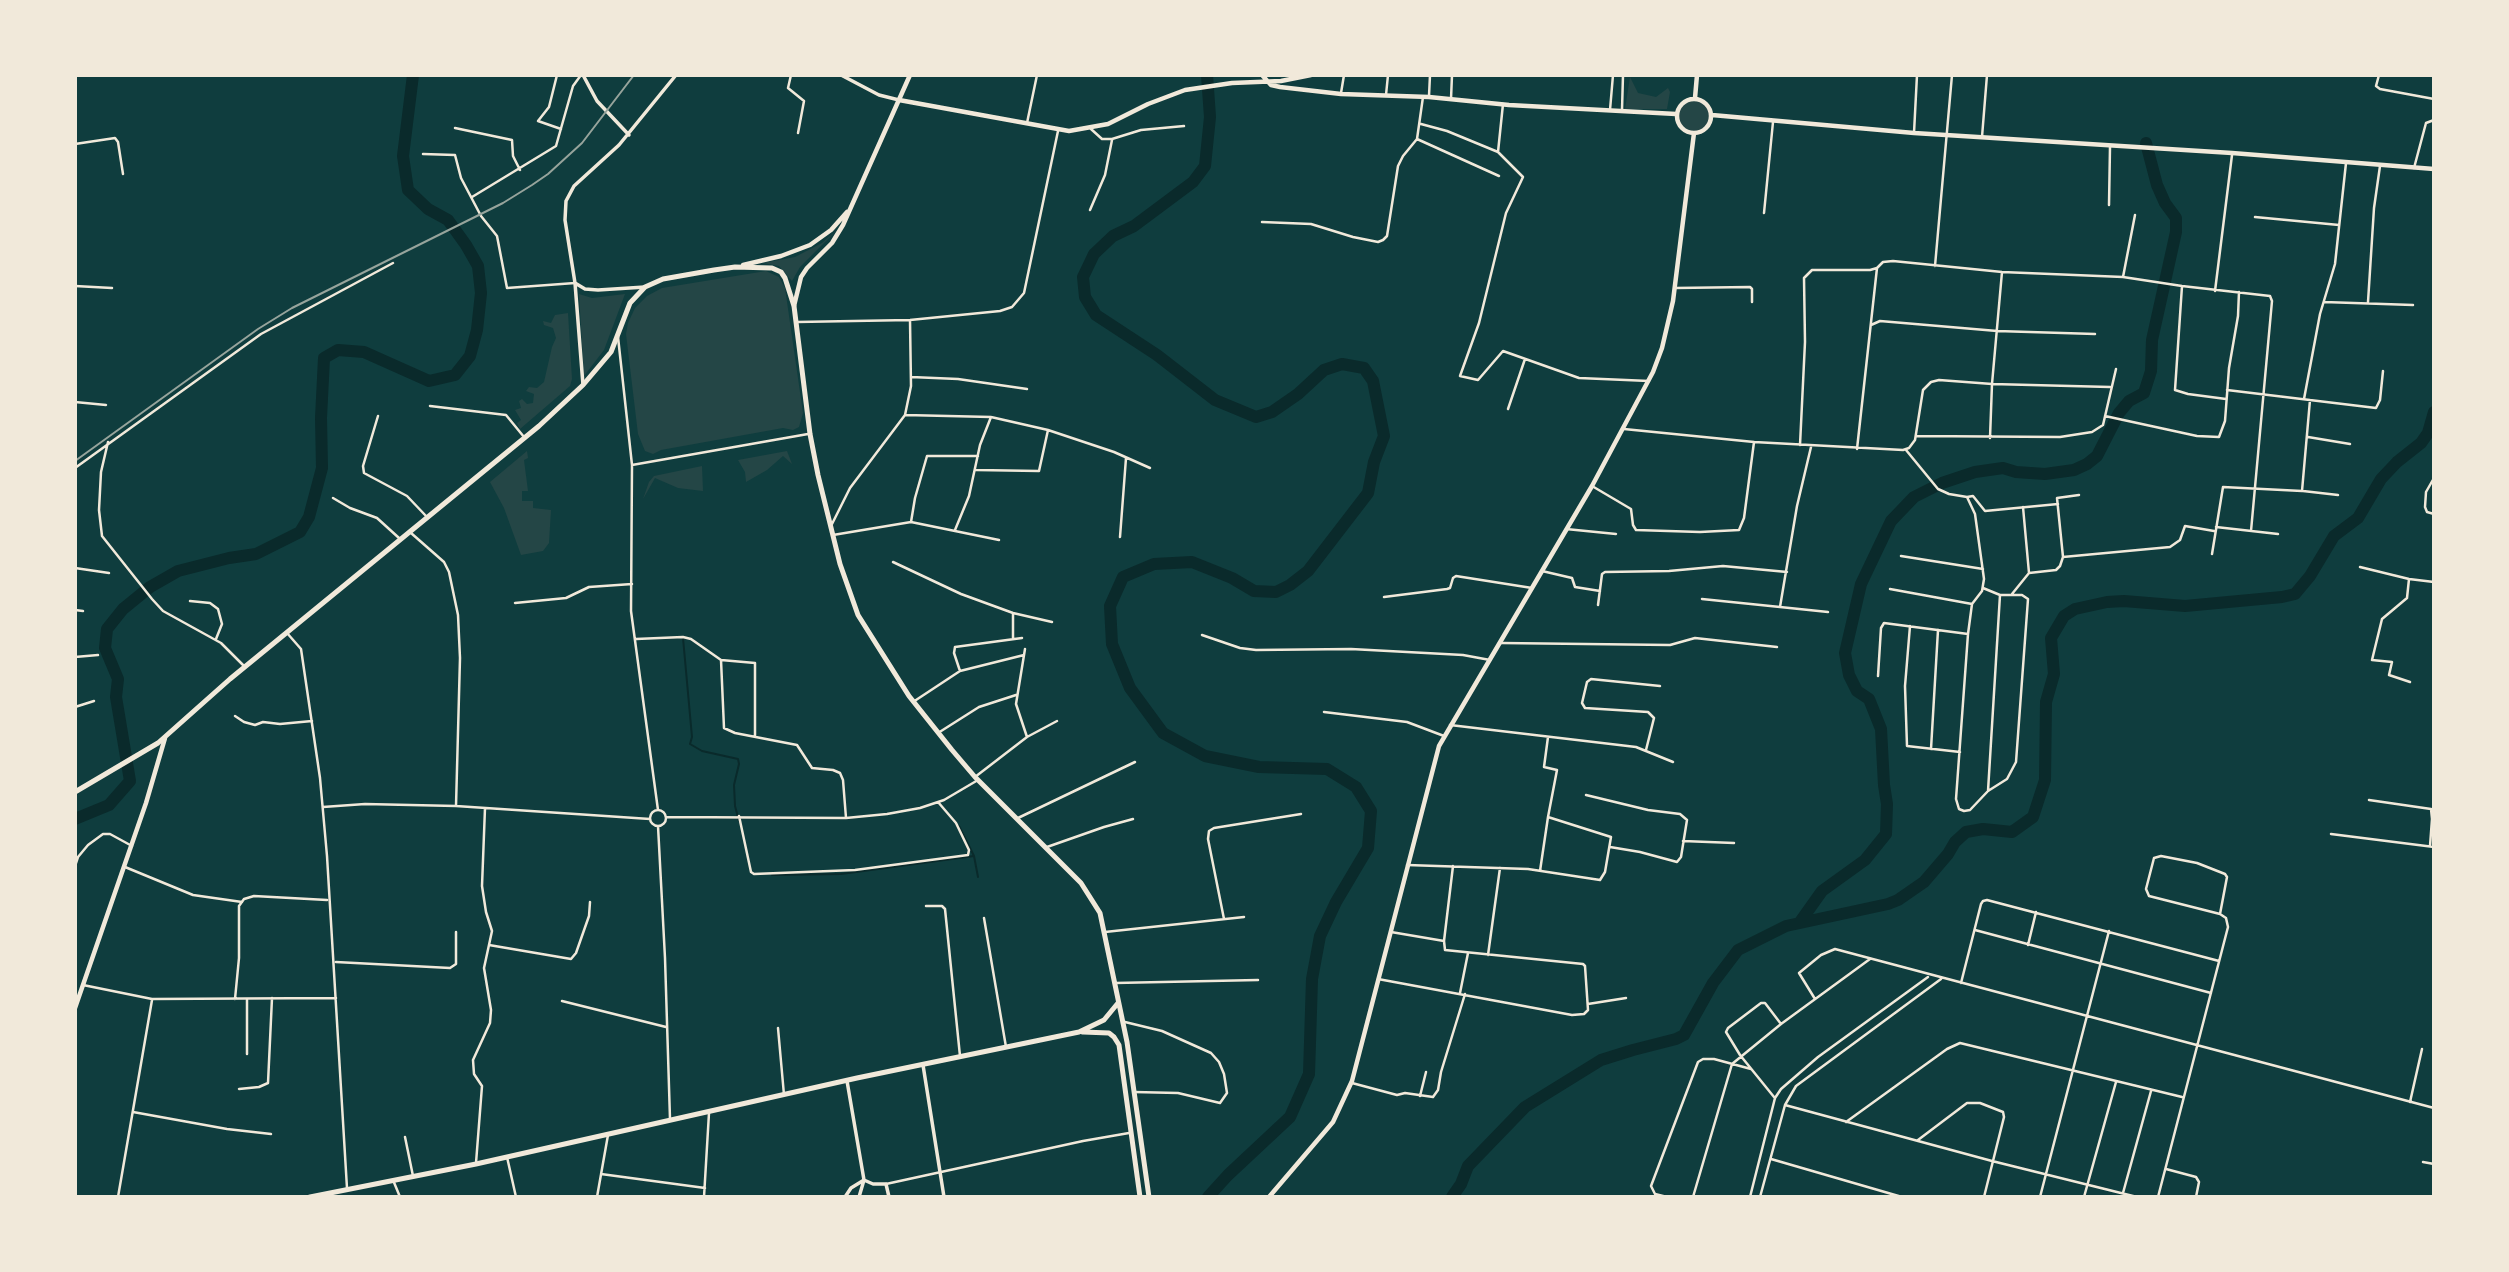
<!DOCTYPE html>
<style>
body{margin:0}
#map{position:relative;width:2509px;height:1272px;overflow:hidden;background:#0f3d3e;font-family:"Alegreya Sans",sans-serif}
canvas{display:block}
.frame{position:absolute;inset:0;border:77px solid #f1e9da;pointer-events:none}
</style>
<div id="map">
<canvas width="2509" height="1272"></canvas>
<div class="frame"></div>
</div>
<script>
const ctx = document.querySelector('canvas').getContext('2d');
ctx.lineJoin = 'round';
function fillPath(path, color) {
  ctx.fillStyle = color;
  ctx.fill(path, 'evenodd');
}
function toPath(rows) {
  const path = new Path2D();
  for (const r of rows) {
    if (r.length === 3) {
      path.moveTo(r[0] + r[2], r[1]);
      path.arc(r[0], r[1], r[2], 0, 2 * Math.PI);
      continue;
    }
    path.moveTo(r[0], r[1]);
    for (let i = 2; i < r.length; i += 2) path.lineTo(r[i], r[i + 1]);
  }
  return path;
}
function strokePath(path, color, width, dash) {
  ctx.strokeStyle = color;
  ctx.lineWidth = width;
  ctx.lineCap = dash ? 'butt' : 'round';
  ctx.setLineDash(dash || []);
  ctx.stroke(path);
}
const green = toPath([
 [1630,77,1638,93,1656,97,1668,88,1670,92,1667,109,1625,109],
 [1694,116,17],
 [837,230,800,267,792,281,779,266,763,263,795,257,822,243],
 [766,271,779,277,785,288,803,413,799,427,793,430,783,428,661,450,653,454,645,451,638,434,626,334,628,323,635,308,647,296,662,288],
 [579,294,592,298,625,294,604,350,584,376],
 [568,313,572,379,570,386,520,429,517,423,521,420,515,410,521,408,519,401,522,399,527,404,533,403,534,394,526,391,529,387,537,388,544,382,552,347,556,338,553,328,544,325,543,321,551,323,555,315],
 [527,451,528,458,524,460,528,491,522,491,522,501,533,501,533,508,551,510,549,543,543,551,521,555,504,508,490,482],
 [787,451,792,464,783,456,767,470,746,482,745,472,738,460],
 [702,466,703,491,678,488,655,478,643,499,649,482,654,476]
]);
const stream = toPath([
 [683,638,692,737,690,744,702,751,738,759,739,764,734,785,735,806,739,821],
 [959,826,974,856,978,877],
 [772,875,841,874,974,856]
]);
const river = toPath([
 [1207,75,1210,117,1205,166,1193,182,1134,226,1113,236,1094,254,1083,277,1085,297,1096,315,1157,355,1215,400,1256,417,1272,412,1298,394,1324,370,1342,364,1364,368,1373,381,1384,436,1374,462,1368,493,1308,571,1290,585,1276,592,1254,591,1232,578,1192,562,1154,564,1123,577,1110,606,1112,644,1130,688,1163,733,1205,756,1259,767,1327,769,1356,787,1371,811,1368,848,1336,902,1320,936,1312,979,1309,1074,1290,1117,1228,1175,1208,1197],
 [75,819,109,805,130,781,116,697,118,679,105,648,107,629,123,609,150,587,178,571,229,558,256,554,300,532,309,517,322,468,321,418,324,358,338,350,364,352,429,381,455,375,470,356,477,330,481,293,478,266,466,245,448,220,428,209,408,190,403,156,413,75],
 [1800,922,1822,891,1865,860,1886,834,1887,804,1884,785,1881,729,1869,699,1857,691,1849,675,1845,653,1861,584,1891,521,1914,497,1942,483,1975,472,2003,468,2016,472,2045,474,2074,470,2087,464,2097,456,2119,413,2129,401,2144,393,2151,371,2152,340,2176,232,2176,218,2165,203,2157,185,2146,143],
 [1452,1197,1461,1184,1468,1166,1525,1107,1601,1060,1633,1050,1676,1039,1684,1035,1713,983,1738,950,1786,926,1888,904,1898,900,1924,882,1948,854,1955,842,1966,832,1983,829,2012,832,2033,817,2045,780,2046,702,2054,674,2051,638,2064,616,2075,609,2107,602,2124,601,2185,606,2282,597,2295,594,2310,576,2334,536,2358,518,2381,479,2397,462,2421,443,2428,433,2434,412]
]);
const minor = toPath([
 [557,75,549,107,538,121,561,129],
 [791,75,788,88,804,101,798,133],
 [2379,75,2376,86,2380,89,2434,99],
 [1341,93,1344,75],
 [1386,95,1388,75],
 [1429,96,1430,75],
 [1451,99,1452,75],
 [1610,110,1613,75],
 [1622,110,1623,75],
 [1027,123,1037,75],
 [1421,124,1447,131,1498,152,1523,177,1506,213,1479,323,1460,376,1478,380,1503,351,1579,378,1649,381],
 [455,128,512,140,513,156,520,170],
 [1091,129,1102,139,1112,139,1141,130,1184,126],
 [1914,133,1917,75],
 [1982,137,1987,75],
 [1417,139,1499,176],
 [75,144,115,138,118,142,123,174],
 [1498,152,1503,104],
 [423,154,455,155,461,178,481,216,497,236,507,288,575,283],
 [2414,168,2426,123,2434,120],
 [472,197,556,146,573,86,581,75],
 [2109,205,2110,147],
 [1090,210,1105,175,1112,140],
 [1764,213,1773,122],
 [2255,217,2339,225],
 [1262,222,1311,224,1353,237,1378,242,1383,240,1387,236,1398,166,1403,156,1417,139,1423,97],
 [1935,266,1952,75],
 [2123,277,2135,215],
 [75,286,112,288],
 [2182,286,2175,390,2188,394,2226,399],
 [1675,288,1750,287,1752,289,1752,302],
 [2215,291,2232,155],
 [2324,302,2413,305],
 [2368,302,2374,208,2380,166],
 [797,322,910,320,1000,311,1012,307,1024,293,1058,131],
 [1871,325,1880,321,1997,331,2095,334],
 [618,337,632,465,631,611,658,810],
 [911,377,958,379,1027,389],
 [2227,390,2376,408,2380,400,2383,371],
 [2304,399,2320,314,2335,264,2346,163],
 [75,402,106,405],
 [430,406,506,415,524,437],
 [1508,409,1525,359],
 [905,415,991,417,1048,430,1114,452,1150,468],
 [378,416,363,466,364,473,407,496,426,516],
 [2105,416,2197,436,2219,437,2225,421,2229,368,2238,316,2239,292],
 [1624,429,1754,442,1903,450,1909,448,1915,440,1923,390,1931,382,1939,380,1992,384,2110,387],
 [1916,436,2060,437,2092,432,2103,425,2116,369],
 [2308,437,2350,444],
 [1990,438,1992,384,2002,272],
 [108,442,101,472,99,510,102,536,152,599,163,611,221,643,244,666],
 [1800,445,1805,342,1804,278,1812,270,1870,270,1877,268,1883,262,1893,261,2002,272,2123,277,2182,286,2270,296,2272,301,2251,531],
 [1857,449,1877,268],
 [1906,450,1938,489,1949,494,1967,497,1973,496,1985,511,2058,504],
 [632,465,808,434],
 [75,468,261,334,393,263],
 [976,470,1039,471,1048,430],
 [2434,478,2426,492,2425,507,2427,512,2434,514],
 [1592,486,1631,509,1633,525,1636,530,1700,532,1739,530,1744,518,1754,442],
 [2303,491,2338,495],
 [1967,497,1975,514,1984,579,1982,591,1972,604,1968,634,1956,799,1959,809,1964,811,1970,810,1988,791,2007,779,2016,762,2028,599,2022,595,2000,595,1983,588],
 [333,498,350,508,377,518,399,538],
 [2023,507,2029,573,2056,570,2060,566,2063,557,2057,498,2079,495],
 [911,522,915,498,927,456,978,456],
 [832,524,850,488,905,415,911,386,910,320],
 [2216,527,2278,534],
 [1566,529,1616,534],
 [955,530,969,496,980,445,991,417],
 [411,533,444,562,449,572,458,615,460,658,456,806],
 [833,535,911,522,999,540],
 [1120,537,1126,458],
 [2212,554,2223,487,2302,491,2310,400],
 [1901,556,1983,569],
 [2063,557,2170,547,2180,540,2185,526,2214,531],
 [893,562,961,594,1013,613,1052,622],
 [2360,567,2409,579,2434,582],
 [75,568,109,573],
 [1542,571,1572,578,1575,587,1600,591],
 [2409,579,2407,598,2382,619,2372,660,2392,662,2389,675,2410,682],
 [1890,589,1972,604],
 [2012,594,2029,573],
 [1384,597,1447,589,1450,588,1453,578,1456,576,1532,588],
 [1702,599,1780,607,1797,506,1811,447],
 [190,601,210,603,218,609,222,624,216,639],
 [515,603,566,598,589,587,632,584],
 [1598,605,1602,574,1605,572,1669,571,1723,566,1787,572],
 [1780,607,1828,612],
 [75,610,83,611],
 [1910,626,1905,686,1907,746,1960,752],
 [287,633,301,649,320,778,327,856,347,1188],
 [1202,635,1240,648,1256,650,1351,649,1463,655,1490,660],
 [1013,638,1013,614],
 [636,639,683,637,691,639,721,660,724,728,735,733,797,745,812,768,833,770,840,773,843,780,846,818],
 [1501,643,1670,645,1695,638,1777,647],
 [1025,649,1016,704,1027,737],
 [75,657,98,655],
 [721,660,755,663,755,736],
 [960,671,954,653,955,647,1022,638],
 [1878,676,1881,628,1884,623,1968,634],
 [913,702,960,671,1024,655],
 [75,707,94,701],
 [1324,712,1407,722,1444,736],
 [235,716,244,722,255,725,263,722,280,724,312,721],
 [1450,725,1636,747,1673,762],
 [938,733,979,707,1016,695],
 [1548,737,1544,767,1557,770,1548,817],
 [1931,749,1938,630],
 [1646,750,1654,718,1648,712,1585,708,1582,703,1587,682,1591,679,1660,686],
 [975,777,1027,737,1057,721],
 [1988,791,2000,595],
 [1586,795,1648,810,1680,814,1687,820,1681,857,1677,862,1640,852,1610,847],
 [2369,800,2431,809,2432,819,2430,846],
 [323,807,365,804,456,806,650,819],
 [658,818,8],
 [739,816,751,872,754,874,855,870,968,855,969,850,956,823,938,802],
 [666,817,846,818,887,814,920,808,944,800,978,780],
 [1018,818,1135,762],
 [658,826,665,958,670,1119],
 [2331,834,2434,847],
 [1683,841,1734,843],
 [1047,847,1104,827,1133,819],
 [1407,865,1528,869,1600,880,1605,872,1611,837,1548,817,1540,871],
 [75,866,78,857,88,845,103,834,110,834,132,846],
 [125,867,193,895,242,902],
 [926,906,942,906,945,909,960,1056],
 [984,918,1006,1047],
 [1224,919,1208,839,1209,831,1214,828,1301,814],
 [1975,930,2211,993],
 [1105,932,1244,917],
 [1444,941,1453,866],
 [489,945,571,959,576,953,589,916,590,902],
 [2028,945,2036,912],
 [1488,955,1500,868],
 [336,962,450,968,456,964,456,932],
 [1378,979,1572,1015,1584,1014,1588,1010,1585,966,1583,964,1445,950,1444,941,1391,932],
 [1115,983,1258,980],
 [1961,983,1981,904,1983,901,1987,900,2219,961],
 [83,985,152,999,336,998],
 [1460,993,1468,953],
 [235,999,239,958,239,906,244,899,254,896,327,900],
 [247,999,247,1054],
 [1815,999,1799,973,1821,955,1835,949,2434,1108],
 [562,1001,666,1027],
 [1588,1004,1626,998],
 [1125,1022,1162,1031,1211,1053,1219,1062,1224,1074,1227,1093,1220,1103,1178,1093,1134,1092],
 [778,1028,784,1095],
 [1352,1083,1397,1095,1405,1093,1433,1097,1438,1090,1441,1072,1465,994],
 [239,1089,259,1087,268,1083,272,998],
 [1420,1096,1426,1072],
 [1774,1097,1740,1055,1726,1032,1728,1028,1761,1003,1765,1003,1781,1024],
 [2410,1102,2422,1049],
 [1785,1105,1992,1161,2137,1197],
 [133,1112,227,1129,271,1134],
 [1846,1122,1947,1049,1960,1043,2182,1097],
 [405,1137,413,1176],
 [1918,1140,1967,1103,1980,1103,2003,1112,2004,1117,1984,1197],
 [507,1157,516,1197],
 [1771,1159,1902,1197],
 [2423,1162,2434,1164],
 [476,1163,482,1086,474,1074,473,1060,490,1023,491,1010,484,968,492,931,486,912,482,886,485,808],
 [2166,1169,2196,1177,2199,1182,2196,1197],
 [601,1174,705,1188],
 [393,1180,400,1197],
 [886,1184,1083,1141,1129,1133],
 [2123,1193,2151,1091],
 [118,1197,152,1000],
 [597,1197,608,1135],
 [704,1197,709,1113],
 [1667,1197,1655,1194,1651,1186,1698,1062,1703,1059,1714,1059,1751,1069],
 [1693,1197,1732,1064,1781,1024,1870,959],
 [1750,1197,1775,1098,1781,1089,1818,1057,1928,977],
 [1760,1197,1785,1105,1796,1086,1941,979],
 [2040,1197,2109,931],
 [2084,1197,2116,1082],
 [2158,1197,2228,927,2226,918,2220,914,2149,896,2146,889,2154,858,2161,856,2197,863,2225,874,2227,877,2220,914]
]);
const tertiary = toPath([
 [583,75,597,101,629,135],
 [841,75,879,95,899,100],
 [575,283,585,289,598,290,645,287],
 [583,385,575,283,565,220,566,201,574,186,619,145,676,75],
 [923,1065,944,1197],
 [847,1081,864,1180,859,1197],
 [845,1197,851,1188,864,1180,873,1184,886,1184,889,1197]
]);
const secondary = toPath([
 [1262,75,1271,85,1280,87,1341,94,1429,97,1509,105,1676,114],
 [1695,98,1697,75],
 [1694,116,17],
 [899,100,1069,131,1108,124,1148,104,1185,90,1232,83,1281,81,1311,75],
 [1712,115,1914,133,2232,153,2434,169],
 [75,1008,146,803,165,738],
 [1269,1197,1333,1122,1352,1081,1439,746,1592,486,1653,372,1662,348,1673,301,1694,133]
]);
const primary = toPath([
 [743,265,781,256,810,245,831,230,847,212],
 [794,306,801,277,807,268,832,243,843,225,910,75]
]);
const trunk = toPath([
 [75,792,158,743,230,679,539,426,583,385,611,352,630,303,645,287,663,279,714,270,735,267,772,268,781,272,785,278,794,306,810,434,818,475,840,564,858,615,909,696,952,750,975,777,1081,883,1100,913,1127,1042,1149,1197],
 [1083,1032,1109,1033,1114,1037,1119,1045,1140,1197],
 [310,1197,476,1164,857,1078,1079,1032,1104,1020,1118,1003]
]);
const rail = toPath([
 [75,461,258,329,292,308,503,203,532,185,548,174,582,143,634,75]
]);
fillPath(green, '#244646');
strokePath(stream, '#0a2a2b', 2);
strokePath(river, '#0a2a2b', 12);
strokePath(minor, '#f1e9da', 2.5);
strokePath(tertiary, '#f1e9da', 3.5);
strokePath(secondary, '#f1e9da', 4.5);
strokePath(primary, '#f1e9da', 4.5);
strokePath(trunk, '#f1e9da', 5);
strokePath(rail, '#97a49c', 2);
</script>
